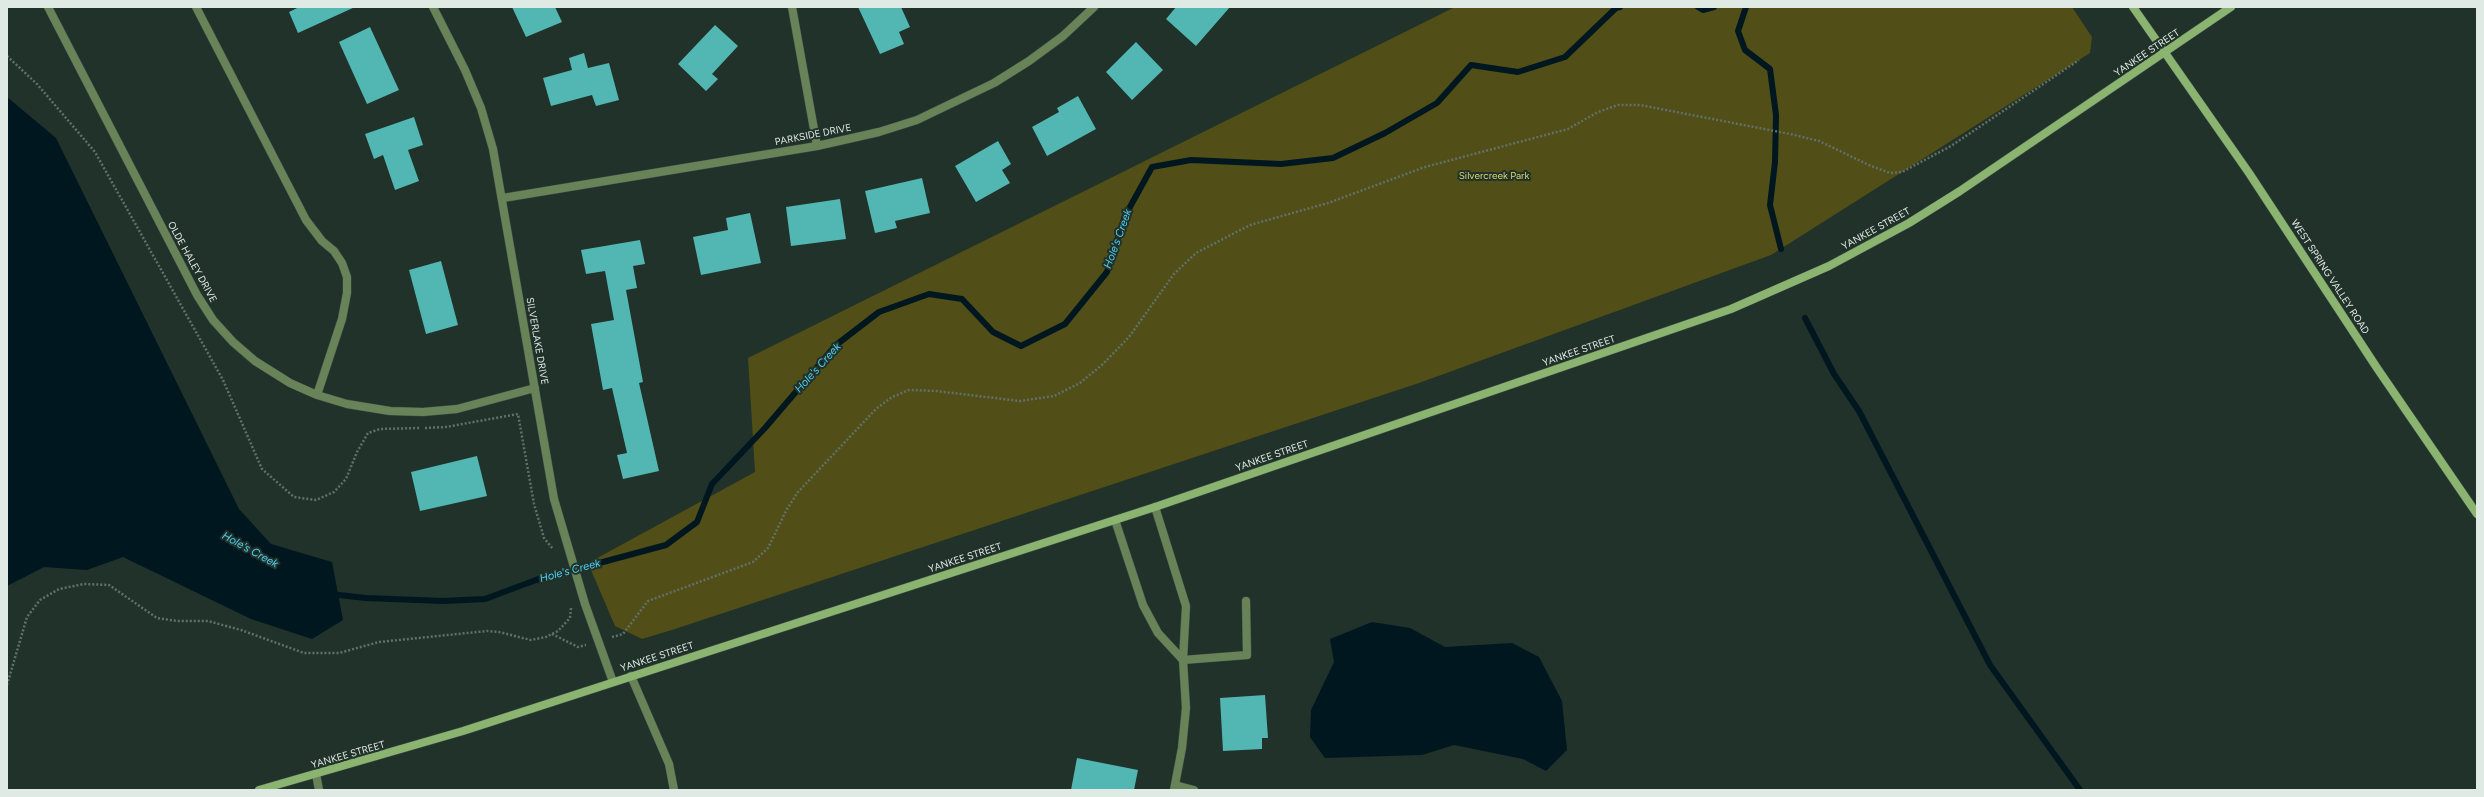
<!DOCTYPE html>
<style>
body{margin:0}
#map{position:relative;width:2484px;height:797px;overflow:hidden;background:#203229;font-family:Figtree,sans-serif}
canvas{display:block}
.frame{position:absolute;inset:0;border:8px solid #dfeae4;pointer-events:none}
</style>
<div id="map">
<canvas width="2484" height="797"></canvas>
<div class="frame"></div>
</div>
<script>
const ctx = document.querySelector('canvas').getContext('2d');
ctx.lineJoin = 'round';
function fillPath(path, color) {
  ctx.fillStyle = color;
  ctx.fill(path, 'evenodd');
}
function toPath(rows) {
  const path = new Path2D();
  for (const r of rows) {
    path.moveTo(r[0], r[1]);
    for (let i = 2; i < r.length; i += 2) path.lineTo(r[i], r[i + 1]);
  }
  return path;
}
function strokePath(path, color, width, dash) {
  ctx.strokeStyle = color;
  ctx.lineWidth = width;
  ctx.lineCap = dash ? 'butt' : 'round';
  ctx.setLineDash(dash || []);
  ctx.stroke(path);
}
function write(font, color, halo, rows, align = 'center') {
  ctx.font = font + ' Figtree,sans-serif';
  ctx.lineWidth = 4;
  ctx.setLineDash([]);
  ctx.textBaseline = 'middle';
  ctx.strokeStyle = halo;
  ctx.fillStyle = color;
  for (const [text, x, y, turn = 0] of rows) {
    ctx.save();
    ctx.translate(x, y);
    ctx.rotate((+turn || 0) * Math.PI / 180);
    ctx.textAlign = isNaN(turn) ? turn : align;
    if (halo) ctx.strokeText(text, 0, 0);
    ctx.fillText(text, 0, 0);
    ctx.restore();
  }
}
const green = toPath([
 [1455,7,2072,7,2092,37,2090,53,1771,255,1419,383,675,629,642,639,615,626,588,563,755,472,748,358]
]);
const water = toPath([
 [7,97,56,138,239,509,271,544,332,562,343,620,312,639,251,619,123,557,87,570,44,567,7,586],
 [1372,622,1410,628,1445,647,1512,643,1539,657,1562,701,1567,750,1546,771,1523,759,1454,745,1422,755,1325,758,1310,737,1311,710,1334,662,1330,639]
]);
const stream = toPath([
 [1698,7,1703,10,1714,7],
 [1746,7,1738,31,1745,50,1770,69,1776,115,1775,162,1770,205,1781,249],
 [1805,318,1834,374,1859,411,1990,665,2080,790],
 [330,594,366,598,443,601,485,599,536,580,666,545,697,522,712,484,765,428,836,345,879,312,929,294,962,299,993,332,1021,346,1065,324,1107,272,1125,216,1152,167,1191,160,1281,164,1333,158,1385,133,1437,103,1471,65,1518,72,1565,57,1616,8,1620,7]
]);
const building = toPath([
 [299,7,355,7,298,33,289,12],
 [512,7,555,7,562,22,526,37],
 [858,7,901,7,910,27,899,32,904,44,880,54],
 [1176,7,1230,7,1196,46,1166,19],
 [715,25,738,46,712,74,718,79,706,91,678,64],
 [370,27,399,90,367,104,339,42],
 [1136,42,1163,70,1132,100,1106,72],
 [584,53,588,68,609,63,619,100,596,106,592,95,551,106,543,78,572,70,569,58],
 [1078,96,1096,129,1047,156,1032,127,1059,112,1057,108],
 [414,117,423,145,408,150,419,181,395,190,383,155,374,159,365,134],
 [998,141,1011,164,1002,170,1010,183,976,202,955,166],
 [922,178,930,213,895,221,897,228,875,233,865,191],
 [840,199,846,239,791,246,786,207],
 [750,213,761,263,701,275,693,237,728,230,726,218],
 [640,240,645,264,633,266,637,288,626,290,643,382,639,383,659,471,623,479,617,455,627,453,612,388,603,390,591,324,614,320,605,271,586,274,581,250],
 [441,261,458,325,426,334,409,270],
 [477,456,487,496,420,511,411,472],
 [1265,695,1268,738,1262,738,1262,749,1223,751,1220,698],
 [1077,758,1138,770,1134,790,1071,790]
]);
const path = toPath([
 [7,56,37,84,95,152,223,380,262,469,294,497,316,500,334,492,346,479,357,452,368,433,380,429,420,428],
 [425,428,446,427,518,414,534,504,544,538,553,549],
 [552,634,578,647,586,645],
 [612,637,623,634,648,601,753,562,768,548,787,509,798,492,876,409,892,397,909,390,936,391,1020,401,1054,396,1080,383,1103,364,1129,337,1174,274,1196,253,1250,225,1328,203,1425,167,1568,129,1598,112,1618,105,1640,105,1790,134,1819,141,1871,166,1890,173,1902,172,1951,146,2079,60],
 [7,685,27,617,40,600,59,589,84,584,109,585,157,618,177,621,208,621,241,630,304,653,339,653,379,642,487,631,499,632,531,640,546,637,558,631,570,618,571,608]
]);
const lane = toPath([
 [1183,660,1247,655,1246,601],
 [631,676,669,764,674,790]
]);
const street = toPath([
 [48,7,197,295,213,320,233,342,255,361,290,383,317,395,347,404,390,411,423,412,457,409,535,388],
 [196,7,306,220,322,241,334,251,342,263,347,277,347,293,342,319,317,395],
 [433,7,465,70,481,108,493,149,554,499,585,604,613,682],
 [792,7,817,146],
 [503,198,817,146,879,132,917,120,994,83,1029,61,1063,36,1094,7],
 [1155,507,1186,606,1183,660,1186,708,1182,748,1174,790],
 [1115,520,1143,605,1158,633,1183,660],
 [316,774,319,790],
 [1175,785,1194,790]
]);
const secondary = toPath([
 [2133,7,2249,173,2377,368,2477,514],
 [259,790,463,731,1155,507,1731,309,1829,266,1909,223,1960,191,2231,7]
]);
const streetNames = [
 ["YANKEE STREET",2147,53,-34],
 ["PARKSIDE DRIVE",813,135,-11],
 ["YANKEE STREET",1876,229,-29],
 ["OLDE HALEY DRIVE",192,262,61],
 ["WEST SPRING VALLEY ROAD",2330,277,57],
 ["SILVERLAKE DRIVE",537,341,80],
 ["YANKEE STREET",1579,351,-19],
 ["YANKEE STREET",1272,456,-19],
 ["YANKEE STREET",965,558,-18],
 ["YANKEE STREET",657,657,-18],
 ["YANKEE STREET",348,755,-16]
];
const parkNames = [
 ["Silvercreek Park",1494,176]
];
const waterNames = [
 ["Hole's Creek",1118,239,-70],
 ["Hole's Creek",818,368,-48],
 ["Hole's Creek",250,550,29],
 ["Hole's Creek",570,571,-15]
];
fillPath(green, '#514e17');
fillPath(water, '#001720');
strokePath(stream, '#001720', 6);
fillPath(building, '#52b6b3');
strokePath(lane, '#3f4f47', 9);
strokePath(street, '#3f4f47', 9);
strokePath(secondary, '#3f4f47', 9);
strokePath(path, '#617169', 2.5, [2, 2]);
strokePath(lane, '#698359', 8);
strokePath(street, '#698359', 8);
strokePath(secondary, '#8ab470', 8);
write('10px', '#dfeae4', '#203229', streetNames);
write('10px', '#dad46f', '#203229', parkNames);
write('italic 11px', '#4fd1f7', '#203229', waterNames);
</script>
